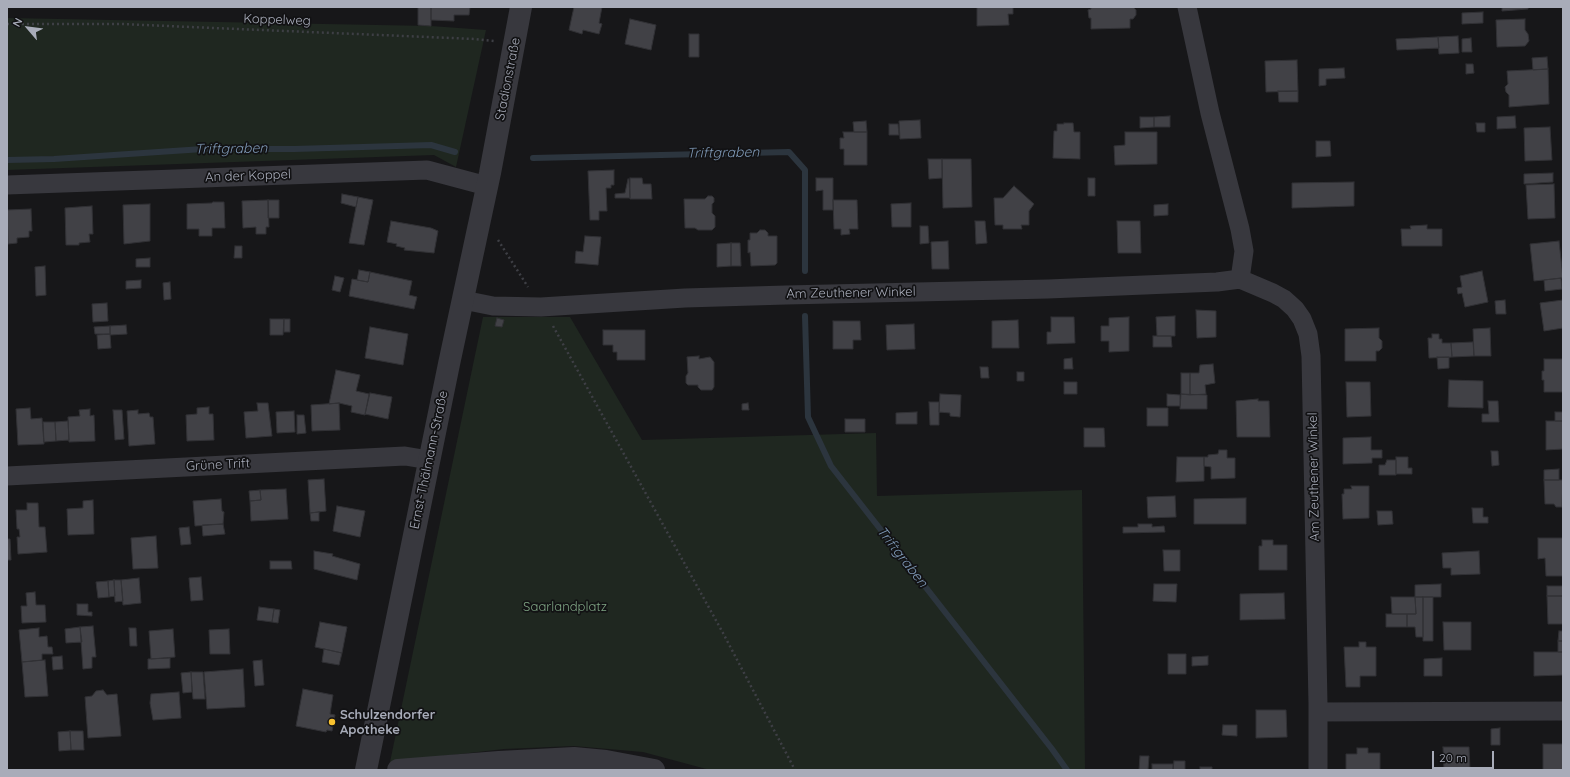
<!DOCTYPE html>
<meta charset="utf-8">
<style>
body{margin:0}
#map{position:relative;width:1570px;height:777px;overflow:hidden;background:#171719;font-family:Quicksand,sans-serif}
canvas{display:block}
.frame{position:absolute;inset:0;border:8px solid #a8acb9;pointer-events:none}
.north{position:absolute;left:8px;top:8px;width:40px;height:40px;-webkit-text-stroke:3px #121214;paint-order:stroke;rotate:298deg;font-size:11px;font-weight:700;line-height:16px;text-align:center;color:#a8acb9}
.north::after{content:'';display:block;margin:auto;width:14px;height:18px;background:#a8acb9;clip-path:polygon(50% 0,100% 100%,50% 72%,0 100%)}
.scale{position:absolute;left:1432px;top:751px;width:62px;height:18px;box-sizing:border-box;border:2px solid #a8acb9;border-top:0;padding-left:5px;font-size:12px;line-height:14px;white-space:nowrap;color:#a8acb9;-webkit-text-stroke:3px #121214;paint-order:stroke}
</style>
<div id="map">
<canvas width="1570" height="777"></canvas>
<div class="frame"></div>
<div class="north">N</div>
<div class="scale">20 m</div>
</div>
<script>
const ctx = document.querySelector('canvas').getContext('2d');
ctx.lineJoin = 'round';
function fillPath(path, color) {
  ctx.fillStyle = color;
  ctx.fill(path, 'evenodd');
}
function toPath(rows) {
  const path = new Path2D();
  for (const r of rows) {
    path.moveTo(r[0], r[1]);
    for (let i = 2; i < r.length; i += 2) path.lineTo(r[i], r[i + 1]);
  }
  return path;
}
function strokePath(path, color, width, dash) {
  ctx.strokeStyle = color;
  ctx.lineWidth = width;
  ctx.lineCap = dash ? 'butt' : 'round';
  ctx.setLineDash(dash || []);
  ctx.stroke(path);
}
function write(font, color, halo, rows, align = 'center') {
  ctx.font = font + ' Quicksand,sans-serif';
  ctx.lineWidth = 3.5;
  ctx.setLineDash([]);
  ctx.textBaseline = 'middle';
  ctx.strokeStyle = halo;
  ctx.fillStyle = color;
  for (const [text, x, y, turn = 0] of rows) {
    ctx.save();
    ctx.translate(x, y);
    ctx.rotate((+turn || 0) * Math.PI / 180);
    ctx.textAlign = isNaN(turn) ? turn : align;
    if (halo) ctx.strokeText(text, 0, 0);
    ctx.fillText(text, 0, 0);
    ctx.restore();
  }
}
const green = toPath([
 [7,18,431,26,486,30,456,167,434,155,7,170],
 [483,317,570,317,642,440,876,433,877,496,1082,490,1085,770,710,770,643,752,574,746,504,749,390,762]
]);
const stream = toPath([
 [533,158,789,152,805,170,805,271],
 [7,160,54,159,203,149,294,149,431,145,455,152],
 [805,316,808,417,831,466,1052,749,1067,770]
]);
const building = toPath([
 [418,7,431,7,431,26,418,25,418,7],
 [431,7,470,7,469,15,454,15,454,21,431,20,431,7],
 [574,7,602,7,599,23,602,24,599,34,583,30,582,34,569,30,574,7],
 [977,7,1013,7,1013,14,1008,14,1009,25,977,26,977,7],
 [1091,7,1133,7,1136,10,1136,15,1133,19,1130,19,1130,28,1091,29,1091,18,1089,18,1088,10,1091,9,1091,7],
 [1502,7,1528,7,1528,9,1502,11,1502,7],
 [1483,12,1483,23,1462,24,1462,13,1483,12],
 [630,19,656,25,651,50,625,44,630,19],
 [1525,19,1525,30,1528,34,1529,41,1525,46,1497,47,1496,20,1525,19],
 [689,34,699,34,699,57,689,57,689,34],
 [1458,36,1459,53,1439,54,1438,37,1458,36],
 [1438,37,1439,48,1397,50,1396,39,1438,37],
 [1471,38,1472,52,1462,52,1462,39,1471,38],
 [1547,57,1548,69,1533,70,1532,58,1547,57],
 [1297,60,1298,91,1266,92,1265,61,1297,60],
 [1466,64,1473,64,1474,73,1466,74,1466,64],
 [1344,68,1345,78,1326,79,1326,85,1319,86,1319,69,1344,68],
 [1548,69,1549,104,1509,107,1509,95,1506,92,1505,87,1508,84,1507,71,1548,69],
 [1278,91,1298,91,1298,102,1279,102,1278,91],
 [1170,116,1170,127,1154,127,1154,117,1170,116],
 [1515,116,1516,128,1497,129,1497,117,1515,116],
 [1140,117,1154,117,1154,127,1140,128,1140,117],
 [920,120,921,138,900,139,899,121,920,120],
 [866,121,867,132,854,132,853,122,866,121],
 [1064,123,1073,123,1074,132,1080,132,1080,159,1053,158,1054,131,1057,131,1057,124,1064,124,1064,123],
 [1476,123,1485,123,1485,132,1477,132,1476,123],
 [889,124,898,124,899,135,889,135,889,124],
 [1550,127,1552,160,1525,161,1524,128,1550,127],
 [843,132,867,132,867,165,844,165,844,149,840,149,840,138,844,138,843,132],
 [1125,132,1157,132,1157,164,1115,165,1114,146,1125,145,1125,132],
 [1316,141,1330,141,1331,156,1316,157,1316,141],
 [928,159,942,159,942,178,929,179,928,159],
 [942,159,971,159,972,207,943,208,942,159],
 [614,170,614,185,611,185,611,188,606,188,607,211,599,211,599,220,590,220,588,171,614,170],
 [1553,173,1553,182,1524,184,1524,174,1553,173],
 [630,178,642,178,643,184,651,184,652,199,630,199,630,178],
 [816,178,833,178,833,210,823,210,823,190,816,191,816,178],
 [1088,178,1095,178,1095,196,1088,196,1088,178],
 [628,179,629,179,630,198,615,198,615,194,625,193,628,179],
 [1354,182,1354,206,1292,208,1292,183,1354,182],
 [1554,184,1555,218,1528,219,1526,185,1554,184],
 [1014,186,1034,204,1029,211,1029,225,1021,225,1022,229,1003,229,1003,225,995,225,994,198,1003,198,1014,186],
 [342,194,358,197,356,207,341,203,342,194],
 [708,196,712,196,714,198,714,202,712,204,712,213,715,216,715,227,712,230,698,230,695,228,685,228,684,199,705,199,708,196],
 [358,197,373,200,364,245,349,243,358,197],
 [268,200,269,227,266,227,266,234,256,234,256,227,243,228,242,201,268,200],
 [268,200,279,200,279,218,268,218,268,200],
 [833,200,857,200,858,229,849,229,850,234,841,235,841,229,834,229,833,200],
 [213,202,224,202,225,228,212,228,212,236,199,236,199,229,187,229,187,204,212,203,213,202],
 [911,203,911,227,892,227,891,204,911,203],
 [150,204,150,241,124,244,123,205,150,204],
 [1168,204,1168,215,1154,216,1154,205,1168,204],
 [92,206,93,234,89,234,90,242,79,243,79,245,66,245,65,208,92,206],
 [31,209,32,231,29,231,29,237,17,238,17,243,8,244,7,210,31,209],
 [391,221,431,228,438,231,434,253,404,250,405,248,396,246,397,244,387,242,391,221],
 [975,221,985,221,987,243,976,244,975,221],
 [1117,221,1140,221,1141,253,1118,253,1117,221],
 [1427,225,1427,229,1442,229,1442,246,1402,246,1401,229,1411,229,1410,226,1427,225],
 [920,226,928,226,929,243,920,244,920,226],
 [760,230,765,230,768,233,768,236,777,236,777,263,775,265,751,266,750,252,748,253,748,240,750,240,750,233,757,233,760,230],
 [585,236,601,237,598,265,575,263,576,251,583,252,585,236],
 [948,241,949,269,932,269,931,242,948,241],
 [1559,241,1563,278,1534,281,1530,244,1559,241],
 [731,243,740,243,741,266,731,266,731,243],
 [731,243,731,266,717,267,717,244,731,243],
 [235,246,242,246,242,258,234,258,235,246],
 [150,258,150,267,136,267,136,259,150,258],
 [45,266,46,295,36,296,35,267,45,266],
 [359,270,370,272,368,282,357,280,359,270],
 [1482,271,1488,302,1465,307,1462,293,1458,294,1457,288,1462,287,1460,276,1482,271],
 [370,272,412,281,409,295,417,297,414,309,349,296,352,279,368,282,370,272],
 [335,276,344,278,340,292,332,290,335,276],
 [1561,278,1562,289,1545,291,1544,280,1561,278],
 [141,280,141,288,126,289,126,281,141,280],
 [170,282,171,299,164,300,163,283,170,282],
 [1505,300,1506,314,1496,314,1495,301,1505,300],
 [1563,300,1563,328,1544,331,1540,303,1563,300],
 [107,303,108,321,93,322,92,304,107,303],
 [1196,310,1216,311,1216,337,1197,338,1196,310],
 [1175,316,1175,336,1157,336,1156,317,1175,316],
 [1051,317,1074,317,1075,343,1047,344,1047,332,1051,332,1051,317],
 [1129,317,1129,351,1109,352,1109,341,1101,341,1101,326,1109,326,1109,318,1129,317],
 [497,318,504,320,502,327,495,326,497,318],
 [270,319,284,319,283,335,270,335,270,319],
 [284,319,290,319,290,332,284,332,284,319],
 [1018,320,1019,348,992,348,992,321,1018,320],
 [833,321,860,321,861,340,853,340,853,349,833,349,833,321],
 [914,324,915,349,887,350,886,325,914,324],
 [126,325,127,334,110,335,110,326,126,325],
 [110,326,110,334,95,334,94,327,110,326],
 [370,327,408,334,403,365,365,358,370,327],
 [1379,328,1379,338,1382,341,1382,348,1379,351,1376,351,1376,361,1345,361,1345,329,1379,328],
 [1490,328,1491,356,1474,356,1473,329,1490,328],
 [603,330,645,330,645,360,617,360,617,352,613,352,613,345,603,345,603,330],
 [110,334,111,348,98,349,97,335,110,334],
 [1432,334,1439,334,1439,339,1442,339,1442,343,1451,343,1452,357,1429,358,1428,338,1432,338,1432,334],
 [1153,336,1171,336,1172,347,1153,347,1153,336],
 [1473,342,1474,356,1452,357,1451,343,1473,342],
 [699,356,699,359,710,357,714,362,714,387,712,390,701,390,698,387,698,385,688,385,686,383,686,376,688,373,687,357,699,356],
 [1437,357,1449,357,1449,368,1438,369,1437,357],
 [1072,358,1073,369,1064,369,1064,359,1072,358],
 [1544,359,1563,359,1563,392,1544,392,1544,380,1542,380,1542,371,1544,371,1544,359],
 [1213,364,1215,383,1205,385,1206,394,1190,395,1190,373,1199,373,1200,365,1213,364],
 [980,367,988,367,989,378,981,378,980,367],
 [336,370,360,375,356,391,369,394,365,415,351,412,352,406,339,403,329,404,336,370],
 [1017,372,1024,372,1024,381,1017,381,1017,372],
 [1181,373,1190,373,1190,395,1181,394,1181,373],
 [1449,380,1483,381,1483,408,1448,407,1449,380],
 [1064,382,1077,382,1077,394,1064,394,1064,382],
 [1346,382,1370,382,1371,416,1347,417,1346,382],
 [370,393,392,397,388,419,365,414,370,393],
 [940,394,961,395,960,417,950,416,950,413,939,412,940,394],
 [1167,394,1180,395,1180,406,1167,406,1167,394],
 [1181,394,1207,395,1207,409,1180,409,1181,394],
 [1258,399,1258,401,1269,401,1270,437,1237,437,1236,401,1258,399],
 [1488,401,1498,401,1499,422,1482,422,1482,414,1489,414,1488,401],
 [929,402,939,402,939,425,930,425,929,402],
 [257,403,268,403,272,436,246,438,244,412,258,411,257,403],
 [339,403,340,430,312,431,311,405,339,403],
 [748,403,749,410,742,410,742,404,748,403],
 [209,407,209,414,213,414,214,440,187,441,186,415,197,414,197,408,209,407],
 [30,408,31,419,42,418,44,444,18,445,16,409,30,408],
 [1147,408,1168,408,1168,426,1147,426,1147,408],
 [90,409,90,416,94,415,95,441,69,442,68,417,80,416,79,410,90,409],
 [113,410,122,410,124,439,115,440,113,410],
 [138,410,138,414,149,413,150,417,153,417,155,444,129,446,127,411,138,410],
 [294,411,295,432,277,433,276,412,294,411],
 [917,412,917,424,896,424,896,413,917,412],
 [1555,412,1563,412,1563,421,1555,421,1555,412],
 [297,415,304,415,306,433,297,434,297,415],
 [845,419,865,419,865,432,845,432,845,419],
 [68,421,69,440,56,441,55,422,68,421],
 [1546,421,1563,421,1563,449,1546,450,1546,421],
 [43,422,55,422,56,441,44,442,43,422],
 [1084,428,1104,428,1105,447,1084,447,1084,428],
 [1371,437,1371,450,1382,450,1382,458,1372,458,1372,463,1343,464,1343,438,1371,437],
 [1219,450,1227,450,1227,458,1235,458,1235,478,1211,479,1211,467,1204,466,1204,457,1208,457,1208,455,1218,454,1219,450],
 [1491,451,1498,451,1499,465,1492,466,1491,451],
 [1177,457,1204,457,1204,481,1176,482,1177,457],
 [1396,457,1408,457,1408,468,1412,468,1412,474,1396,474,1396,457],
 [1387,460,1396,460,1396,475,1379,475,1379,465,1385,465,1387,460],
 [1559,469,1559,480,1544,480,1544,470,1559,469],
 [324,479,326,511,310,513,308,480,324,479],
 [1544,480,1563,480,1562,507,1556,507,1554,504,1545,504,1544,480],
 [1351,486,1369,486,1369,518,1343,519,1342,494,1344,494,1344,489,1352,489,1351,486],
 [286,489,288,519,251,521,250,501,261,500,260,490,286,489],
 [260,490,261,500,250,501,249,491,260,490],
 [1175,496,1176,517,1148,518,1147,497,1175,496],
 [1246,498,1246,524,1194,524,1194,499,1246,498],
 [221,499,222,511,224,512,223,524,195,526,193,501,221,499],
 [93,500,94,534,68,535,67,509,83,508,83,501,93,500],
 [27,503,38,503,39,527,45,527,47,552,18,554,17,537,20,537,19,529,17,529,16,510,27,510,27,503],
 [337,506,365,511,360,537,333,531,337,506],
 [1472,508,1483,508,1483,517,1488,517,1488,523,1473,523,1472,508],
 [1377,511,1392,511,1393,524,1378,525,1377,511],
 [319,512,319,521,311,521,310,513,319,512],
 [223,524,225,534,203,536,202,525,223,524],
 [1138,524,1152,524,1152,527,1164,526,1165,532,1123,533,1123,527,1138,527,1138,524],
 [189,527,191,544,181,545,179,528,189,527],
 [156,536,158,568,133,569,131,538,156,536],
 [1538,538,1563,538,1563,576,1546,576,1545,558,1538,559,1538,538],
 [7,539,10,539,11,560,7,560,7,539],
 [1262,540,1273,540,1273,545,1287,545,1287,570,1259,570,1259,546,1262,546,1262,540],
 [1163,550,1180,550,1180,571,1164,571,1163,550],
 [314,551,333,554,332,556,360,564,357,580,314,569,314,551],
 [1479,551,1480,574,1451,575,1451,568,1443,568,1442,553,1479,551],
 [270,561,291,561,292,569,270,569,270,561],
 [201,577,203,600,191,601,189,578,201,577],
 [139,578,141,603,123,605,121,580,139,578],
 [114,580,121,580,123,601,115,602,114,580],
 [114,580,115,596,109,597,108,581,114,580],
 [108,581,109,597,98,598,96,582,108,581],
 [1154,584,1177,584,1176,602,1153,601,1154,584],
 [1441,584,1441,597,1415,597,1415,585,1441,584],
 [1547,586,1563,586,1563,596,1547,596,1547,586],
 [35,592,36,605,45,605,46,622,22,623,21,606,27,606,26,593,35,592],
 [1284,593,1285,619,1240,620,1240,594,1284,593],
 [1547,596,1563,596,1563,624,1548,624,1547,596],
 [1391,597,1415,597,1416,614,1392,614,1391,597],
 [1415,597,1423,597,1423,637,1416,637,1415,627,1407,627,1407,614,1416,614,1415,597],
 [1423,597,1433,597,1433,641,1423,641,1423,597],
 [77,604,88,604,88,612,92,612,92,616,77,615,77,604],
 [259,607,274,609,272,622,257,620,259,607],
 [274,609,280,610,278,623,272,622,274,609],
 [1386,614,1407,614,1407,627,1386,627,1386,614],
 [320,622,347,627,342,653,315,647,320,622],
 [1443,622,1471,622,1471,650,1444,650,1443,622],
 [93,626,96,657,92,657,92,668,83,669,80,627,93,626],
 [80,627,82,642,66,643,65,629,80,627],
 [39,628,39,637,47,636,48,647,52,647,53,654,42,654,42,660,22,662,19,630,39,628],
 [129,628,136,628,137,646,130,646,129,628],
 [173,629,175,657,151,659,149,631,173,629],
 [229,629,230,654,210,654,209,630,229,629],
 [1559,631,1563,631,1563,641,1558,641,1559,631],
 [1558,641,1563,641,1563,652,1558,652,1558,641],
 [1359,642,1366,642,1366,647,1376,647,1376,676,1360,676,1360,687,1346,687,1344,647,1359,647,1359,642],
 [324,649,342,653,339,665,322,662,324,649],
 [1534,652,1563,652,1563,675,1534,676,1534,652],
 [1168,654,1186,654,1186,674,1168,674,1168,654],
 [62,656,63,669,53,670,52,657,62,656],
 [1208,656,1208,665,1192,666,1192,657,1208,656],
 [170,658,170,668,148,669,148,659,170,658],
 [1442,658,1442,676,1424,676,1424,659,1442,658],
 [45,660,48,696,25,697,22,662,45,660],
 [262,660,264,685,255,686,253,661,262,660],
 [243,669,245,707,207,709,204,672,243,669],
 [191,672,203,672,205,699,193,699,191,672],
 [191,672,192,692,183,693,181,673,191,672],
 [303,689,333,695,330,714,335,715,332,731,327,730,326,732,296,726,303,689],
 [103,690,107,695,117,694,121,736,88,738,85,697,92,696,96,691,103,690],
 [179,692,181,718,153,720,150,703,151,694,179,692],
 [1256,710,1286,710,1287,737,1256,738,1256,710],
 [1223,725,1237,725,1237,736,1222,735,1223,725],
 [1500,728,1500,745,1491,745,1491,729,1500,728],
 [70,731,71,750,59,751,58,732,70,731],
 [70,731,83,731,84,750,71,750,70,731],
 [1543,744,1563,744,1563,770,1543,770,1543,744],
 [1443,747,1469,747,1470,770,1444,770,1443,747],
 [1357,748,1368,748,1368,753,1380,753,1380,770,1346,770,1346,754,1357,754,1357,748],
 [1140,756,1149,756,1148,770,1139,770,1140,756],
 [1174,761,1185,761,1185,770,1173,770,1174,761],
 [1152,764,1173,764,1173,770,1152,770,1152,764],
 [1200,767,1212,767,1212,770,1200,770,1200,767]
]);
const path = toPath([
 [7,24,122,24,190,27,475,39,494,41],
 [498,240,528,287],
 [553,326,723,633,795,770]
]);
const minor = toPath([
 [1187,7,1210,113,1240,229,1244,251,1240,279],
 [7,185,427,170,487,186],
 [463,300,493,306,541,307,685,298,786,295,1048,289,1217,282,1240,279,1273,293,1284,299,1295,309,1302,319,1308,334,1311,356,1318,704,1318,770],
 [7,476,405,456,429,460],
 [1318,712,1563,711]
]);
const tertiary = toPath([
 [366,770,449,364,490,173,521,7],
 [398,770,499,762,574,758,606,761,654,770]
]);
const markers = [
 [332,722,4,"#f9c22f"]
];
const streetNames = [
 ["Koppelweg",277,20,2],
 ["Stadionstraße",508,79,-79],
 ["An der Koppel",248,176,-2],
 ["Am Zeuthener Winkel",851,293,-1],
 ["Ernst-Thälmann-Straße",429,460,-78],
 ["Grüne Trift",218,465,-3],
 ["Am Zeuthener Winkel",1314,477,-91]
];
const parkNames = [
 ["Saarlandplatz",565,607]
];
const poiNames = [
 ["Schulzendorfer",340,715],
 ["Apotheke",340,730]
];
const waterNames = [
 ["Triftgraben",231,149,-1],
 ["Triftgraben",723,153,-1],
 ["Triftgraben",902,557,52]
];
fillPath(green, '#1f2720');
strokePath(stream, '#2c353e', 6);
fillPath(building, '#414146');
strokePath(building, '#313135', 1);
strokePath(path, '#3e3f45', 2.5, [2, 3]);
strokePath(minor, '#38383e', 19);
strokePath(tertiary, '#38383e', 22);
for (const [x, y, r, color] of markers) {
  const dot = new Path2D();
  dot.arc(x, y, r, 0, 2 * Math.PI);
  ctx.fillStyle = color;
  ctx.fill(dot);
  strokePath(dot, '#121214', 1.5);
}
write('13px', '#a8acb9', '#121214', streetNames);
write('13px', '#7fa584', '#121214', parkNames);
write('bold 13px', '#a8acb9', '#121214', poiNames, 'left');
write('italic 14px', '#7e98b5', '#121214', waterNames);
</script>
